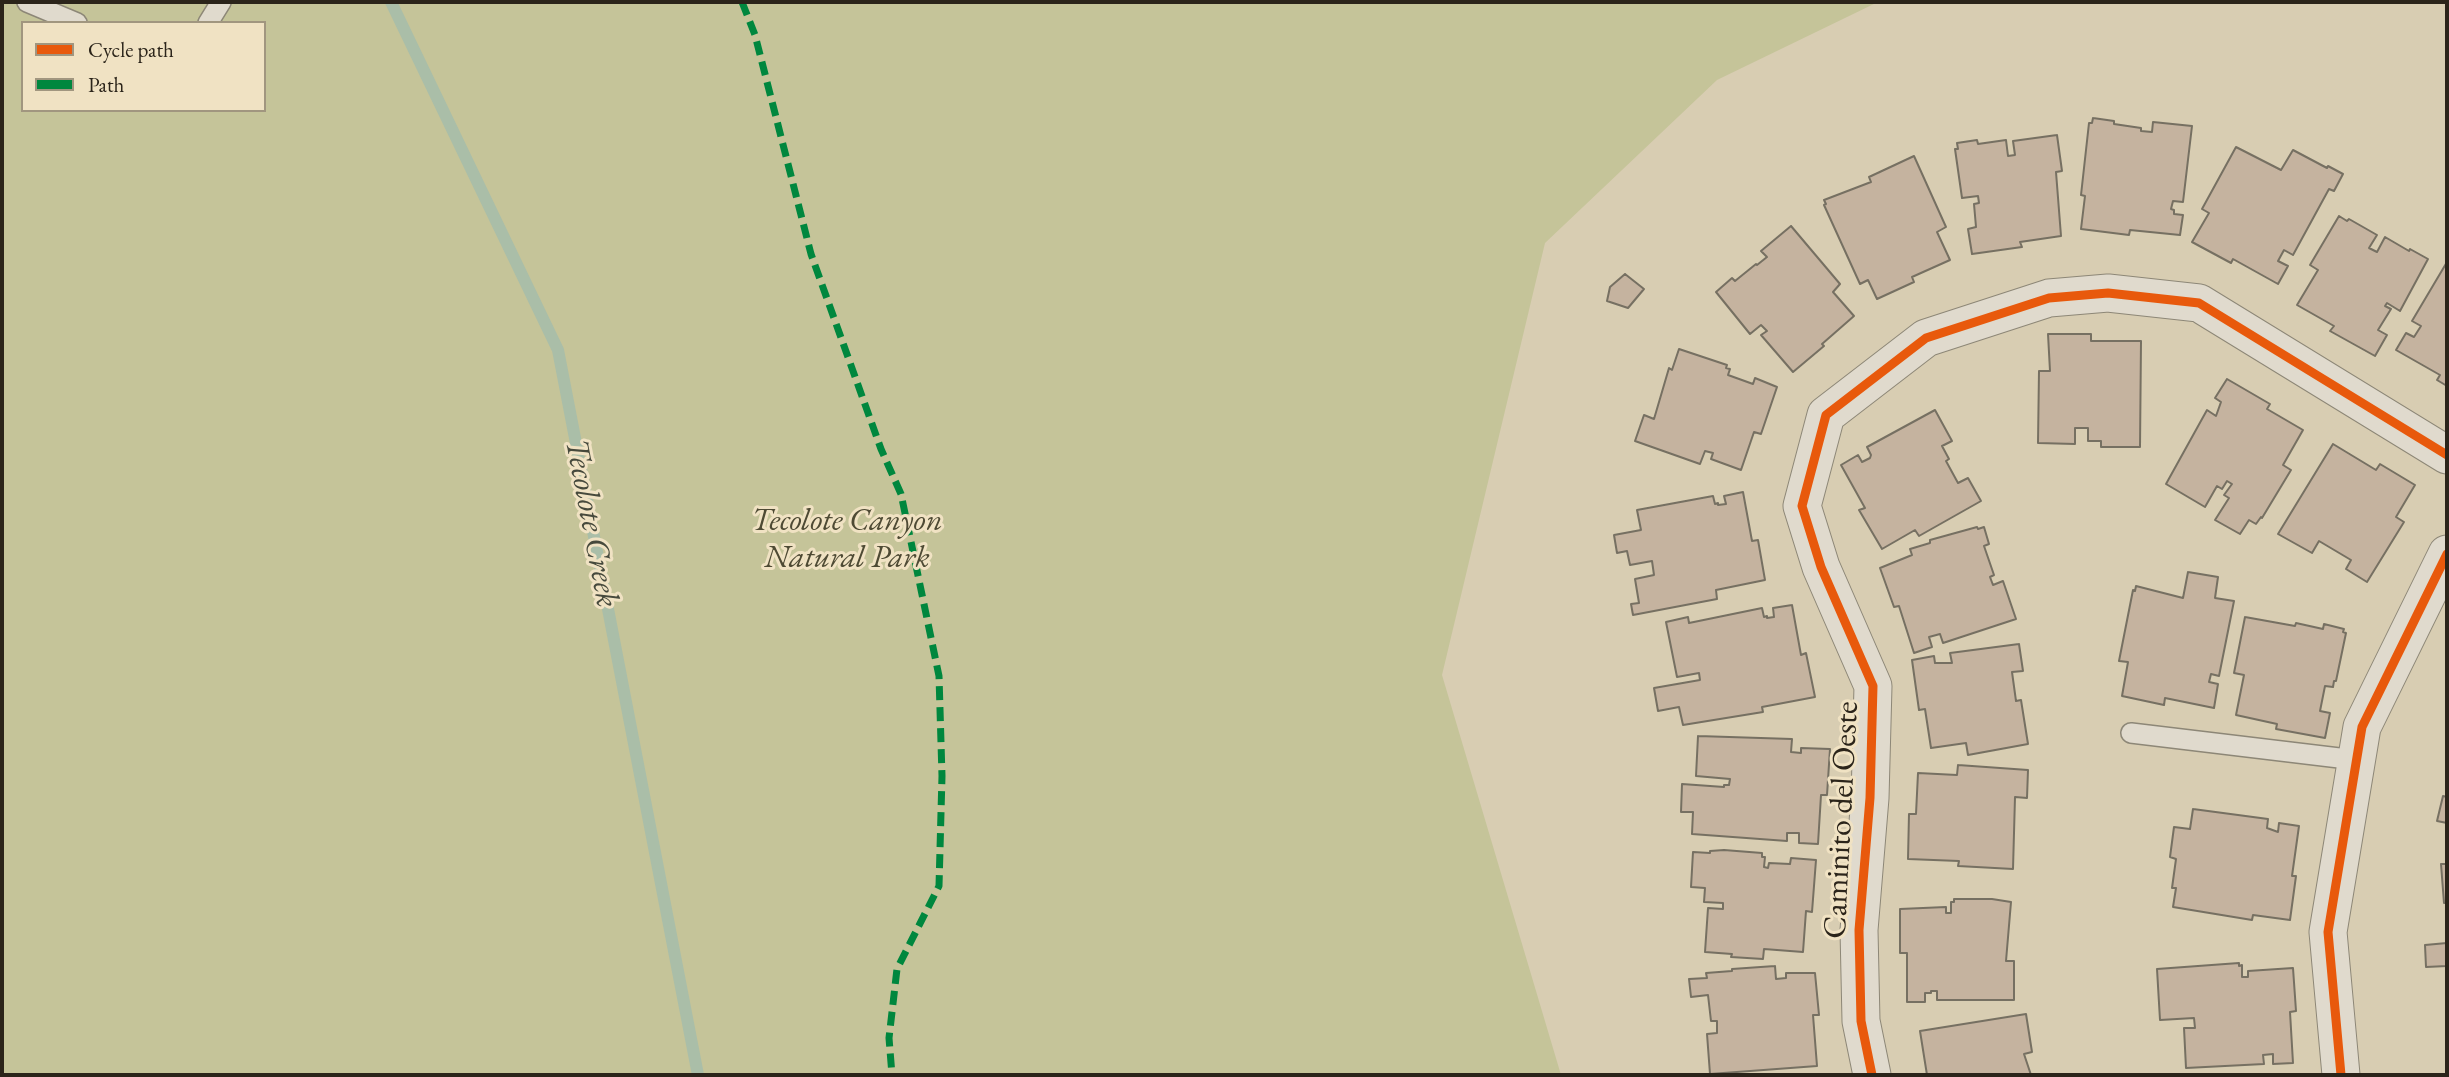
<!DOCTYPE html>
<style>
body{margin:0}
#map{position:relative;width:2449px;height:1077px;overflow:hidden;background:#d8cdb2;font-family:"EB Garamond",serif}
canvas{display:block}
.frame{position:absolute;inset:0;border:4px solid #2b241a;pointer-events:none}
.legend{position:absolute;left:21px;top:21px;width:245px;height:91px;box-sizing:border-box;background:#f0e2c3;border:2px solid #a1967f;margin:0;padding:9px 12px;list-style:none;font-size:21px;color:#2b241a}
.legend li{display:flex;align-items:center;gap:14px;height:35px}
.legend b{width:35px;border:2px solid #a1967f}
</style>
<div id="map">
<canvas width="2449" height="1077"></canvas>
<div class="frame"></div>
<ul class="legend">
<li><b style="height:9px;background:#e8590c"></b>Cycle path</li>
<li><b style="height:9px;background:#00873e"></b>Path</li>
</ul>
</div>
<script>
const ctx = document.querySelector('canvas').getContext('2d');
ctx.lineJoin = 'round';
function fillPath(path, color) {
  ctx.fillStyle = color;
  ctx.fill(path, 'evenodd');
}
function toPath(rows) {
  const path = new Path2D();
  for (const r of rows) {
    path.moveTo(r[0], r[1]);
    for (let i = 2; i < r.length; i += 2) path.lineTo(r[i], r[i + 1]);
  }
  return path;
}
function strokePath(path, color, width, dash) {
  ctx.strokeStyle = color;
  ctx.lineWidth = width;
  ctx.lineCap = dash ? 'butt' : 'round';
  ctx.setLineDash(dash || []);
  ctx.stroke(path);
}
function write(font, color, halo, rows, align = 'center') {
  ctx.font = font + ' "EB Garamond",serif';
  ctx.lineWidth = 6;
  ctx.setLineDash([]);
  ctx.textBaseline = 'middle';
  ctx.strokeStyle = halo;
  ctx.fillStyle = color;
  for (const [text, x, y, turn = 0] of rows) {
    ctx.save();
    ctx.translate(x, y);
    ctx.rotate((+turn || 0) * Math.PI / 180);
    ctx.textAlign = isNaN(turn) ? turn : align;
    if (halo) ctx.strokeText(text, 0, 0);
    ctx.fillText(text, 0, 0);
    ctx.restore();
  }
}
const green = toPath([
 [2,2,1878,2,1717,80,1545,243,1442,675,1561,1075,2,1075],
 [23,23,264,23,264,110,23,110]
]);
const stream = toPath([
 [391,2,558,350,698,1075]
]);
const building = toPath([
 [2093,118,2114,121,2114,124,2141,128,2141,131,2152,132,2153,122,2192,126,2183,202,2173,201,2171,209,2174,210,2174,214,2183,215,2180,235,2130,230,2129,235,2081,229,2085,196,2081,195,2089,123,2092,123,2093,118],
 [2057,135,2062,171,2056,172,2061,236,2020,242,2022,247,1972,254,1968,229,1976,227,1974,204,1979,203,1978,196,1962,198,1955,149,1958,149,1957,143,1977,140,1978,144,2006,140,2008,156,2015,155,2013,141,2057,135],
 [2236,147,2281,170,2293,150,2327,168,2328,166,2343,174,2334,191,2329,189,2293,255,2284,250,2278,261,2288,266,2278,284,2233,259,2231,263,2192,242,2209,213,2202,209,2236,147],
 [1914,156,1946,227,1937,232,1950,260,1912,277,1914,282,1877,299,1868,280,1860,284,1824,205,1826,204,1824,200,1871,182,1869,177,1914,156],
 [2339,216,2347,221,2349,219,2377,235,2369,248,2377,252,2385,237,2409,251,2410,249,2428,259,2400,311,2387,303,2385,306,2391,309,2378,330,2387,335,2375,356,2330,331,2334,326,2297,305,2318,270,2310,265,2339,216],
 [1791,226,1840,284,1833,292,1854,316,1822,344,1824,346,1793,372,1761,335,1767,331,1761,325,1750,334,1716,292,1732,278,1735,281,1756,264,1757,265,1767,257,1761,251,1791,226],
 [2447,262,2447,386,2437,380,2440,375,2396,350,2406,333,2414,337,2421,326,2412,321,2447,262],
 [1625,274,1644,289,1628,308,1607,301,1610,287,1625,274],
 [2048,334,2091,334,2091,341,2141,341,2140,447,2101,447,2101,441,2088,441,2088,428,2075,428,2075,444,2038,443,2039,371,2050,371,2048,334],
 [1679,349,1727,365,1726,368,1730,369,1728,375,1753,384,1755,378,1777,387,1761,434,1754,432,1741,470,1711,459,1713,453,1705,451,1700,464,1635,441,1644,415,1654,419,1669,368,1672,370,1679,349],
 [2227,379,2270,404,2267,409,2303,430,2283,465,2291,470,2262,518,2261,517,2256,524,2249,520,2240,534,2215,520,2229,498,2224,495,2232,484,2227,481,2222,489,2217,486,2205,507,2166,484,2207,410,2216,416,2221,402,2215,398,2227,379],
 [1935,410,1952,441,1942,446,1949,459,1946,461,1958,483,1968,478,1981,501,1919,536,1915,530,1882,549,1859,510,1865,508,1841,465,1858,455,1862,462,1870,458,1871,455,1867,447,1935,410],
 [2333,444,2376,470,2380,464,2415,485,2396,517,2404,522,2367,582,2346,569,2351,560,2319,541,2312,553,2278,534,2333,444],
 [1743,492,1752,541,1758,540,1765,580,1716,590,1717,599,1633,615,1631,604,1639,603,1635,579,1654,575,1652,561,1630,565,1627,551,1617,553,1614,535,1641,530,1637,510,1713,496,1715,504,1718,503,1718,505,1726,504,1724,496,1743,492],
 [1977,527,1978,529,1984,527,1989,544,1984,546,1994,575,1990,577,1993,585,2003,581,2016,619,1943,643,1940,634,1929,637,1932,647,1914,653,1899,606,1894,607,1880,568,1912,555,1910,549,1930,543,1930,540,1977,527],
 [2188,572,2218,577,2215,598,2234,601,2219,676,2211,674,2209,682,2218,684,2214,708,2165,698,2164,705,2122,696,2128,662,2119,661,2133,590,2135,591,2136,586,2183,598,2188,572],
 [1792,605,1801,655,1806,653,1815,697,1762,707,1763,712,1683,725,1679,707,1658,711,1654,688,1700,680,1699,673,1677,677,1666,622,1688,617,1689,623,1762,608,1764,617,1767,616,1767,618,1774,617,1773,608,1792,605],
 [2245,617,2295,626,2296,623,2323,629,2324,624,2344,629,2343,632,2346,633,2336,681,2334,681,2333,687,2325,686,2320,711,2330,713,2325,738,2276,729,2277,724,2236,715,2244,675,2234,673,2245,617],
 [2019,644,2023,671,2012,672,2016,701,2021,700,2028,744,1968,755,1966,743,1931,748,1925,709,1919,710,1912,660,1934,656,1935,663,1952,663,1950,653,2019,644],
 [1698,736,1792,739,1791,752,1801,753,1801,748,1830,749,1827,795,1821,795,1818,844,1799,843,1799,833,1787,833,1787,841,1692,834,1693,812,1681,812,1682,784,1724,787,1724,785,1729,785,1730,779,1696,776,1698,736],
 [1958,765,2028,770,2027,798,2015,797,2013,869,1958,866,1959,861,1908,859,1909,814,1916,814,1918,773,1957,775,1958,765],
 [2443,796,2447,797,2447,823,2437,821,2443,796],
 [2193,809,2268,819,2267,828,2278,832,2279,823,2299,826,2292,876,2296,876,2290,920,2253,915,2252,920,2173,907,2176,888,2172,888,2176,859,2170,857,2174,827,2190,829,2193,809],
 [1724,850,1762,853,1762,857,1765,857,1764,867,1768,868,1769,863,1790,864,1791,858,1816,860,1812,912,1806,911,1803,952,1764,949,1763,959,1731,957,1732,954,1705,952,1708,908,1723,909,1723,903,1704,902,1705,888,1691,887,1693,852,1710,853,1710,851,1724,850],
 [2441,864,2447,864,2447,903,2444,903,2441,864],
 [1954,899,1992,899,2011,902,2006,961,2014,961,2014,1000,1937,1000,1937,991,1931,991,1931,993,1925,993,1925,1002,1907,1002,1907,953,1900,953,1900,909,1946,907,1946,913,1951,913,1951,902,1954,902,1954,899],
 [2447,943,2447,966,2426,967,2425,945,2447,943],
 [2239,963,2239,966,2242,965,2242,977,2248,977,2248,971,2293,968,2296,1011,2290,1012,2293,1063,2273,1064,2273,1054,2263,1055,2264,1064,2186,1068,2184,1028,2195,1028,2194,1018,2160,1020,2157,969,2239,963],
 [1775,966,1776,979,1786,978,1786,973,1815,973,1819,1015,1813,1015,1817,1066,1710,1074,1707,1034,1717,1033,1717,1021,1711,1021,1708,995,1691,997,1689,979,1707,978,1706,973,1732,971,1732,969,1775,966],
 [2026,1014,2032,1052,2024,1054,2031,1075,1927,1075,1920,1031,2026,1014]
]);
const service = toPath([
 [27,2,77,23],
 [208,23,221,2],
 [2131,733,2356,760]
]);
const minor = toPath([
 [1872,1075,1861,1021,1859,930,1870,798,1873,686,1821,567,1802,506,1826,415,1926,338,2049,298,2108,293,2199,303,2447,455],
 [2341,1075,2328,932,2362,727,2447,554]
]);
const quiet = toPath([
 [742,2,755,35,811,254,881,449,901,494,939,676,942,776,939,886,897,969,889,1038,892,1075]
]);
const cycleway = toPath([
 [1872,1075,1861,1021,1859,930,1870,798,1873,686,1821,567,1802,506,1826,415,1926,338,2049,298,2108,293,2199,303,2447,455],
 [2341,1075,2328,932,2362,727,2447,554]
]);
const parkNames = [
 ["Tecolote Canyon",847,521],
 ["Natural Park",847,558]
];
const streetNames = [
 ["Caminito del Oeste",1842,820,-87]
];
const waterNames = [
 ["Tecolote Creek",591,523,79]
];
fillPath(green, '#c5c499');
strokePath(stream, '#aabea8', 12);
fillPath(building, '#c5b39f');
strokePath(building, '#767062', 2);
strokePath(service, '#8d8777', 22);
strokePath(minor, '#8d8777', 39);
strokePath(service, '#e0dacd', 19);
strokePath(minor, '#e0dacd', 37);
strokePath(quiet, '#00873e', 7, [14, 7]);
strokePath(cycleway, '#e8590c', 9);
write('italic 32px', '#4e4a34', '#f0e2c3', parkNames);
write('32px', '#2b241a', '#f0e2c3', streetNames);
write('italic 33px', '#46493c', '#f0e2c3', waterNames);
</script>
